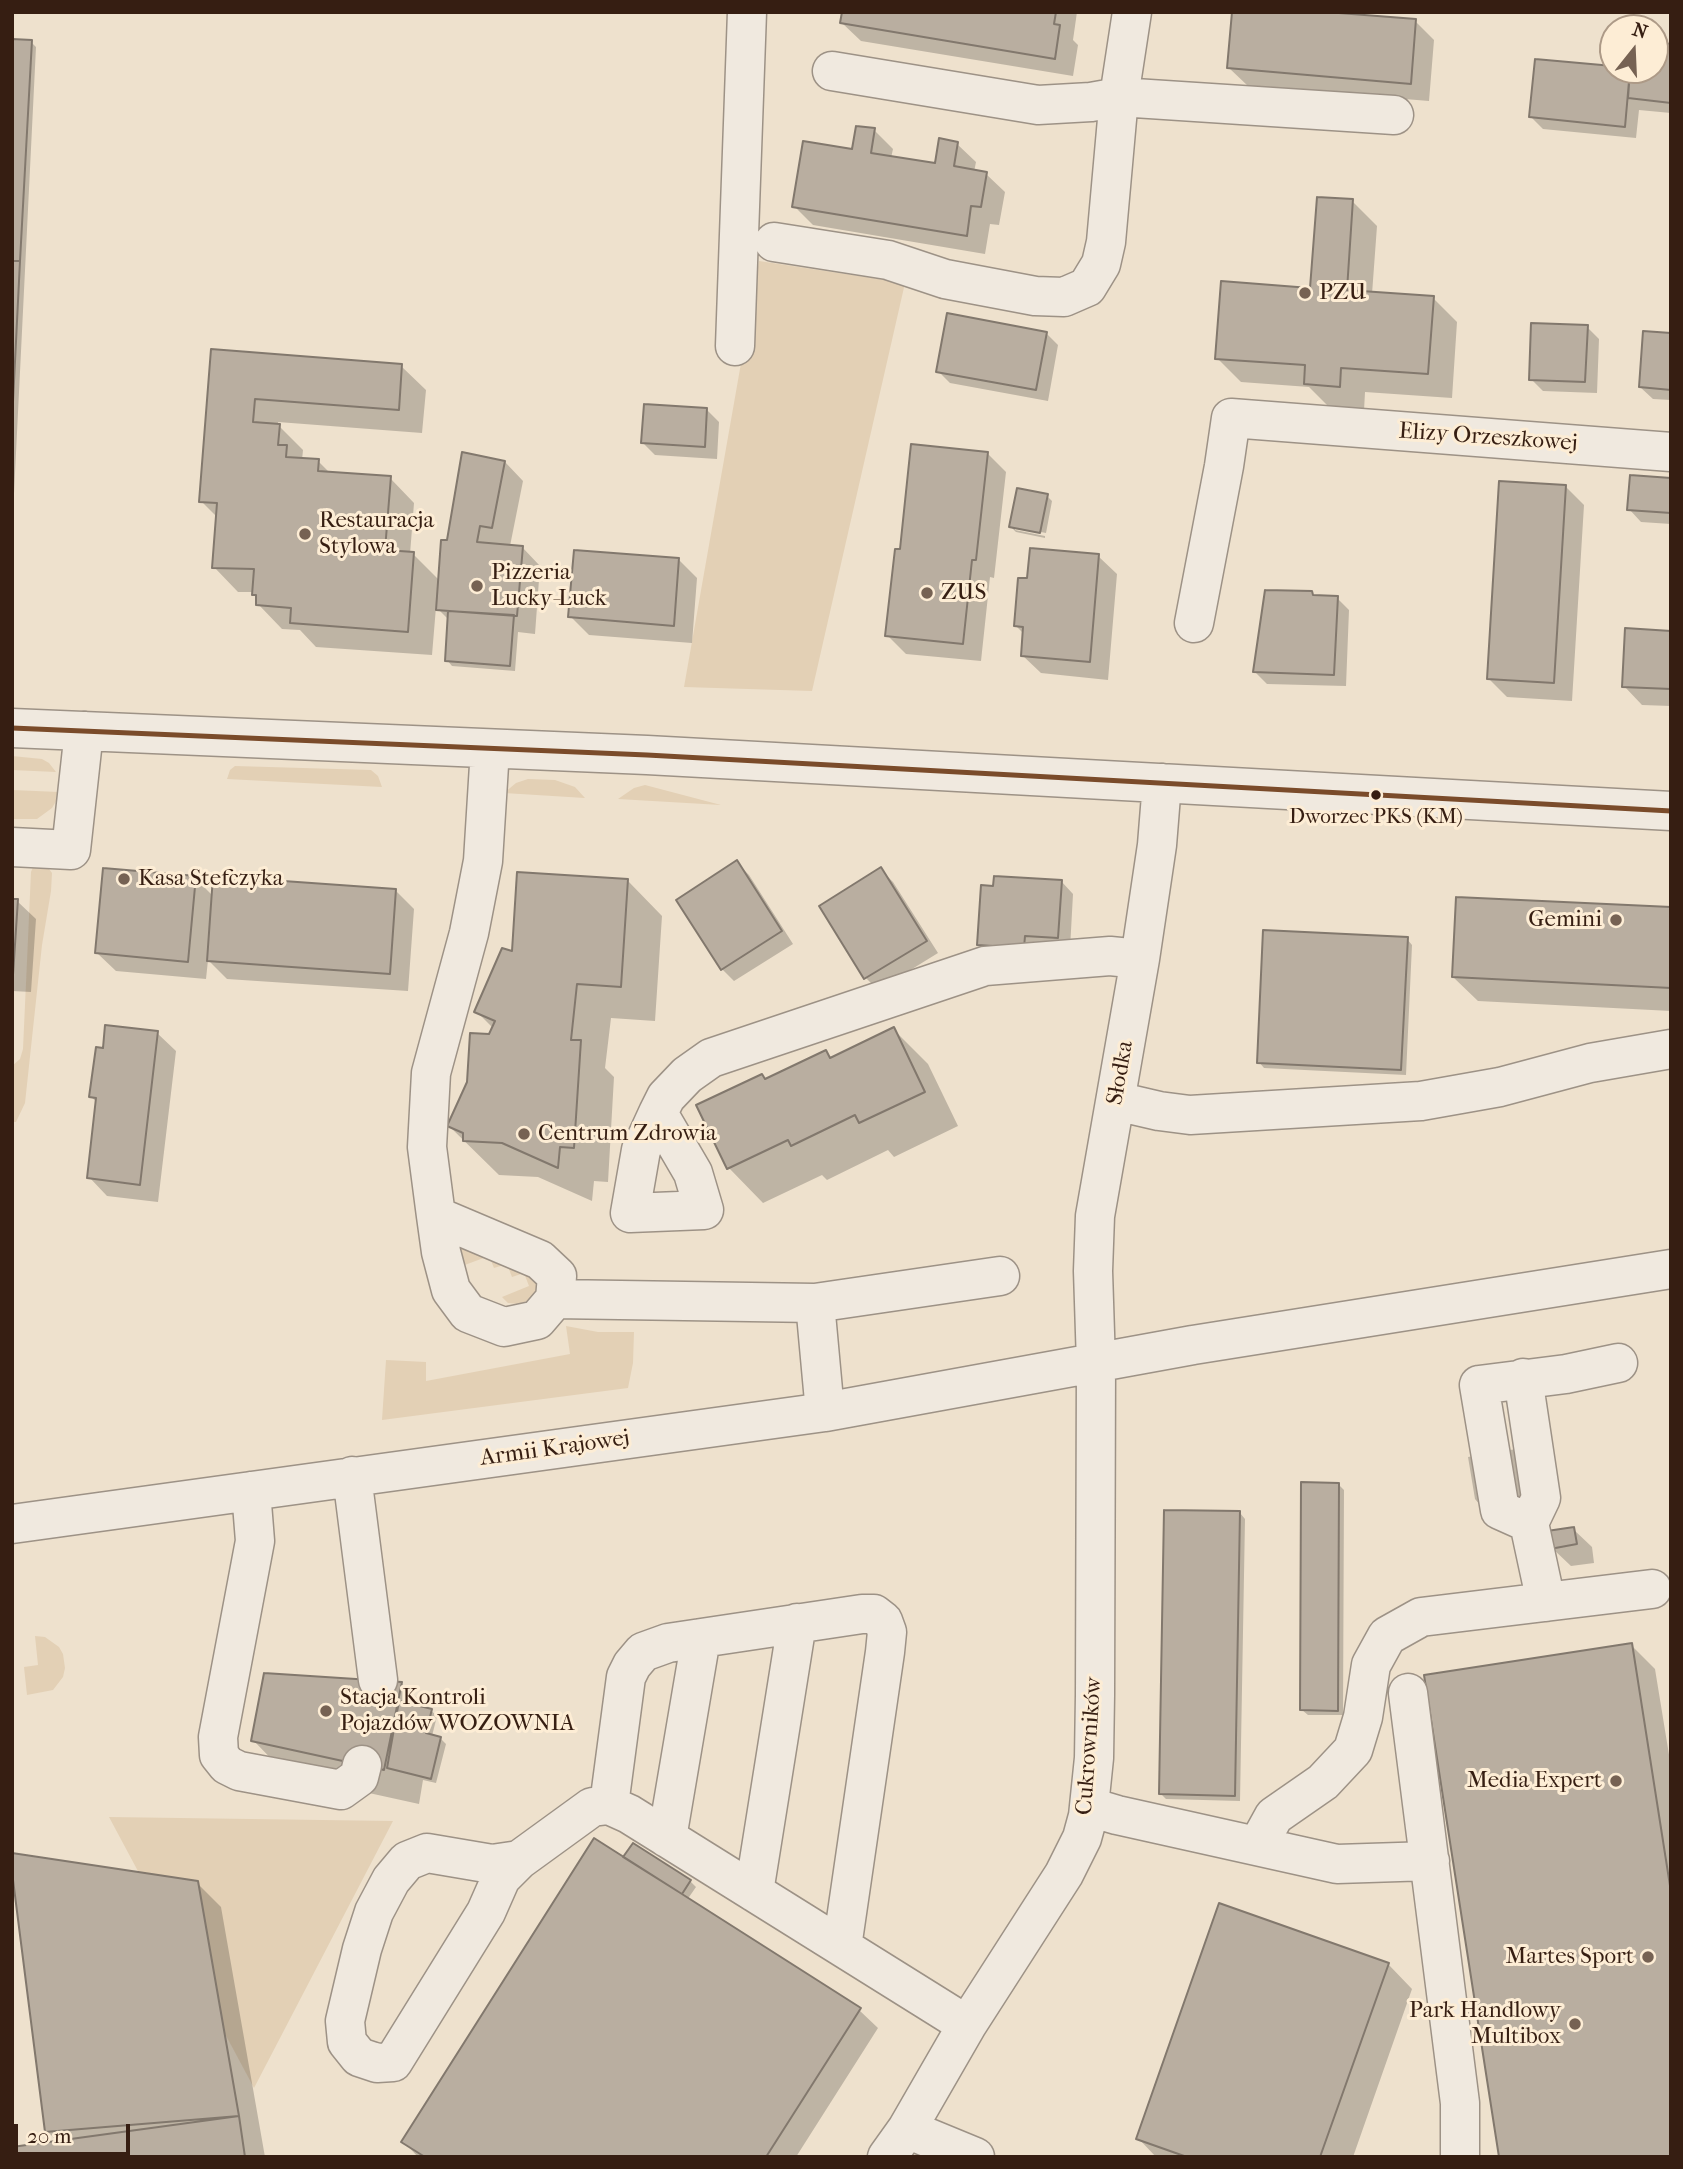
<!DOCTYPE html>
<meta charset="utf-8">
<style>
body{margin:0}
#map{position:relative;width:1683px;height:2169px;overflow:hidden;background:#eee1cd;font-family:"IM FELL French Canon",serif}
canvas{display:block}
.frame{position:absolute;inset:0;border:14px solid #361e12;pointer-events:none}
.north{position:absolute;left:1599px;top:14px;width:70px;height:70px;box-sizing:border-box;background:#fdedd5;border:2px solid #ad9a87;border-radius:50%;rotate:18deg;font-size:19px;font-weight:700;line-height:28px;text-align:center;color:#361e12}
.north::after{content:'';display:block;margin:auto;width:24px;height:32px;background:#766253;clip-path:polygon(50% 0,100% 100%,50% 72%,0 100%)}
.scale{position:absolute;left:14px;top:2124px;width:116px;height:32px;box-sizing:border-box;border:4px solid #361e12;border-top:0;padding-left:9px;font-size:21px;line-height:24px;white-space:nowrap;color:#361e12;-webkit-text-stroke:5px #fdedd5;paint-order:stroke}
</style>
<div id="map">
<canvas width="1683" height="2169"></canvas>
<div class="frame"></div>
<div class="north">N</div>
<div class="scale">20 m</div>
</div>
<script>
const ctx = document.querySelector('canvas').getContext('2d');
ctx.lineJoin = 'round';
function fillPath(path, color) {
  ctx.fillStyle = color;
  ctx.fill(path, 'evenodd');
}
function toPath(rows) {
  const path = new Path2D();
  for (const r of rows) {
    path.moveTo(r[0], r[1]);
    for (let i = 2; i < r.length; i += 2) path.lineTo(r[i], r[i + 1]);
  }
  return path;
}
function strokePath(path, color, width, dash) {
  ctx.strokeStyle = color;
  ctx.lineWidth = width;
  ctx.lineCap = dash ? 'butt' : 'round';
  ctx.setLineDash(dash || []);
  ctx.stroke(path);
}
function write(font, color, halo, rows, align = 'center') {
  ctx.font = font + ' "IM FELL French Canon",serif';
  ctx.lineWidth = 6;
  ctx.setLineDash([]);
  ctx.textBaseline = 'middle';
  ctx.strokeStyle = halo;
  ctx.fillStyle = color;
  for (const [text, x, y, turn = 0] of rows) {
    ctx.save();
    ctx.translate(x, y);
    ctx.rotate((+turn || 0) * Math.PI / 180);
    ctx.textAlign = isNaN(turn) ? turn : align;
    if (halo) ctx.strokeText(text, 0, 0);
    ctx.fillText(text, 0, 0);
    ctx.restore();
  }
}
const green = toPath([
 [759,261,905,283,812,691,684,687],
 [12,756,42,759,49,763,56,772,12,770],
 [235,766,371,770,378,776,382,787,227,779,230,770],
 [528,779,555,780,575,787,585,798,504,793,516,783],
 [645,785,721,805,618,799,634,788],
 [12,790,59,792,59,796,52,808,37,819,12,819],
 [46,865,52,873,51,891,42,945,25,1103,16,1122,12,1122,12,1066,20,1059,23,1049,31,872,33,867],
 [465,1246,529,1271,539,1286,538,1293,532,1299,519,1304,508,1303,502,1297,529,1286,524,1273,512,1277,507,1264,494,1268,489,1256,462,1266,460,1251],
 [566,1326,598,1332,634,1332,633,1363,628,1388,382,1420,386,1360,426,1362,426,1381,570,1354],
 [35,1636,45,1637,59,1647,63,1654,65,1668,63,1677,53,1690,27,1695,24,1667,38,1665],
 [109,1817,393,1821,254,2088]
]);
const shadow = toPath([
 [844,12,1077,12,1073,40,1078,45,1073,76,861,41,842,23],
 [1415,21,1434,40,1429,101,1248,86,1229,68],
 [12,41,31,42,36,47,12,534],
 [1655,44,1671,46,1671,113,1639,110,1636,138,1543,129,1531,117,1613,68,1613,70,1655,70],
 [874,130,893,149,891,158,936,165,957,144,976,162,974,172,986,174,1005,192,999,225,990,224,985,254,813,225,794,206],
 [1352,201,1377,226,1372,294,1433,298,1457,322,1452,398,1365,392,1364,411,1330,408,1309,387,1241,382,1217,358,1312,290],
 [1587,327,1599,339,1597,393,1543,391,1531,379],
 [1046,333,1058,345,1048,401,950,383,938,371],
 [1671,335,1671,400,1653,399,1640,387],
 [213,351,401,366,426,390,422,433,278,422,278,425,303,450,302,460,318,461,331,474,390,478,414,503,410,554,413,554,440,581,448,542,505,462,523,481,510,546,522,547,540,566,535,634,518,632,515,671,452,666,447,660,449,620,436,607,432,655,316,647,300,630,282,629,258,604,258,598,254,592,238,592,214,567,218,518,201,501],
 [707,410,719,422,717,459,655,455,643,443],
 [987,453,1006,472,994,578,990,577,981,661,906,654,887,635,901,551],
 [1671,479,1671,524,1641,522,1629,509],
 [1566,487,1584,505,1572,701,1507,697,1488,678],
 [1047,496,1052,501,1046,533,1015,527,1015,530,1045,536,1045,538,1016,532,1011,527],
 [1098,556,1117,574,1108,680,1041,673,1022,655,1024,634,1016,626,1029,580],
 [679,560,697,578,692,643,589,635,570,616],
 [1315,597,1337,598,1349,610,1346,686,1267,684,1255,672],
 [1671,633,1671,706,1642,705,1624,686],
 [737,863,749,875,793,944,734,981,722,969],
 [881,870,893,882,938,953,878,990,866,978],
 [195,878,213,896,395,890,414,909,408,991,227,979,208,960,206,979,116,971,97,953],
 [628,881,662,916,655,1021,611,1018,605,1068,614,1077,608,1182,594,1181,592,1201,538,1177,499,1175,449,1126,494,1029,476,1011,514,954],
 [1061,881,1073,894,1070,949,991,957,979,944,995,887],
 [12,901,17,901,36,919,31,992,12,991],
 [1671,909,1671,1011,1478,1001,1453,977],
 [1407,939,1412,945,1406,1075,1264,1068,1259,1062],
 [893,1029,928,1064,958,1126,894,1157,888,1150,827,1180,822,1175,763,1203,729,1168,699,1106,762,1076,767,1081,826,1052,833,1059],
 [157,1033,176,1051,158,1202,107,1196,89,1177,98,1103,91,1097,104,1050],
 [1546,1444,1559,1492,1480,1505,1475,1499,1468,1457],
 [1338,1484,1344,1490,1343,1715,1308,1715,1302,1710],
 [1240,1513,1245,1519,1240,1801,1166,1799,1161,1794],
 [1573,1529,1592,1547,1594,1563,1571,1566,1552,1548],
 [1631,1645,1655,1669,1671,1767,1671,2157],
 [401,1683,437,1716,432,1736,440,1738,446,1744,436,1783,423,1780,419,1804,287,1775,253,1740],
 [624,1859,690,1881,696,1887,687,1900,859,2010,878,2028,796,2157,418,2157,403,2141],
 [197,1883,221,1907,265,2157,12,2157,58,2142,47,2131],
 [1388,1964,1412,1989,1353,2157,1156,2157,1138,2138]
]);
const building = toPath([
 [842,12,1056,12,1054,24,1060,25,1055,59,840,23,842,12],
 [1232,12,1326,12,1416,19,1411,84,1227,68,1232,12],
 [12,39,32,40,20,261,12,261,12,39],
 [1655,42,1671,44,1671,103,1628,98,1630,70,1655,70,1655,42],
 [1535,59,1613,66,1613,70,1630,70,1625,127,1529,117,1535,59],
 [856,126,875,128,871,153,935,163,939,138,958,142,954,166,987,172,981,207,971,206,967,236,792,207,803,141,852,149,856,126],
 [1317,197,1353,199,1347,290,1434,296,1428,374,1341,368,1340,387,1304,384,1305,365,1215,359,1221,281,1310,288,1317,197],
 [12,261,20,261,12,422,12,261],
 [947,313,1047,332,1036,390,936,372,947,313],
 [1531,323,1588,325,1585,382,1529,380,1531,323],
 [1643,331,1671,333,1671,390,1639,387,1643,331],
 [211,349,402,364,399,410,255,399,253,422,280,424,278,445,287,445,286,457,319,459,318,471,391,476,385,550,414,552,408,632,290,623,291,608,256,605,256,595,252,595,254,569,212,568,217,503,199,502,211,349],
 [644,404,707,408,705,447,641,443,644,404],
 [911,444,988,452,976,560,972,560,963,644,885,636,895,549,900,549,911,444],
 [462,452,505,461,492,528,480,526,477,542,523,546,517,616,436,610,441,540,447,540,462,452],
 [1630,475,1671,478,1671,513,1627,510,1630,475],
 [1499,481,1566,485,1554,683,1487,679,1499,481],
 [1017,488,1048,494,1040,533,1009,527,1017,488],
 [1030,548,1099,554,1090,662,1021,656,1023,627,1014,626,1018,578,1027,578,1030,548],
 [574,550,679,558,674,626,568,617,574,550],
 [1265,590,1312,591,1313,595,1338,596,1334,675,1253,672,1265,590],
 [448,611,514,615,510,666,445,661,448,611],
 [1625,628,1671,631,1671,689,1622,687,1625,628],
 [737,860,782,931,721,970,676,900,737,860],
 [881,867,927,941,864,979,819,906,881,867],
 [103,868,196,876,188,962,95,953,103,868],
 [517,872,628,879,621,987,577,984,571,1040,581,1040,574,1148,560,1147,558,1168,502,1143,463,1141,463,1133,447,1126,467,1082,470,1033,489,1034,495,1021,474,1012,502,948,512,951,517,872],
 [213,876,396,889,390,974,207,961,213,876],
 [994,876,1062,880,1058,938,1025,936,1024,948,977,945,981,885,993,886,994,876],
 [1456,897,1671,907,1671,988,1452,977,1456,897],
 [12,899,18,899,13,975,12,974,12,899],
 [1263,930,1408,937,1401,1070,1257,1063,1263,930],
 [105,1025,158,1031,140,1185,87,1178,96,1098,89,1097,96,1047,103,1048,105,1025],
 [894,1027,925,1092,859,1123,855,1115,791,1146,788,1140,727,1169,696,1105,762,1074,765,1079,826,1050,830,1058,894,1027],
 [1301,1482,1339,1483,1338,1711,1300,1710,1301,1482],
 [1164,1510,1240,1511,1235,1796,1159,1794,1164,1510],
 [1574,1527,1577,1544,1550,1549,1547,1531,1574,1527],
 [1632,1643,1671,1892,1671,2157,1499,2157,1424,1675,1632,1643],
 [264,1673,402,1682,384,1770,251,1741,264,1673],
 [399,1701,432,1709,426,1733,441,1737,431,1779,387,1768,399,1701],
 [594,1838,861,2008,766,2157,425,2157,401,2142,594,1838],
 [633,1843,691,1880,682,1894,623,1857,633,1843],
 [12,1853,198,1881,239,2116,45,2132,12,1872,12,1853],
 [1219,1903,1389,1963,1320,2157,1187,2157,1136,2139,1219,1903],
 [239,2116,245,2157,12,2157,12,2147,239,2116]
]);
const minor = toPath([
 [832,71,1038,105,1091,102,1119,97,1394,115],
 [774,242,888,260,945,279,1035,296,1064,297,1087,287,1101,264,1106,242,1119,97,1132,12],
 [735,346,747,12],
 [1194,623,1224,466,1231,418,1671,452],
 [12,728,647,755,1671,811],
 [12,847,71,850,84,731],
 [1116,1101,1159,1111,1190,1115,1421,1101,1500,1087,1590,1063,1671,1049],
 [658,1113,641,1150,630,1213,704,1210,693,1173,658,1113,666,1097,687,1075,711,1058,985,966,1110,956,1140,959],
 [436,1216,540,1260,557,1276,555,1299,537,1320,504,1327,468,1313,451,1290,441,1252,436,1216,427,1147,431,1073,469,933,483,861,490,749],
 [555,1299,815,1303,1000,1276],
 [815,1303,825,1412],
 [1523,1378,1541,1498,1529,1523,1546,1602],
 [352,1476,378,1680],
 [251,1491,255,1541,218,1737,219,1755,227,1765,239,1771,341,1790,359,1777,362,1765],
 [1529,1523,1500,1510,1479,1385,1566,1374,1618,1363],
 [12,1524,825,1412,1193,1345,1671,1269],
 [1408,1693,1460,2103,1460,2157],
 [609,1805,626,1677,632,1665,643,1652,668,1643,862,1614,874,1614,883,1621,887,1632,885,1652,842,1947],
 [1090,1807,1117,1815,1337,1864,1430,1861],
 [667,1838,701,1638],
 [1258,1845,1274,1816,1323,1782,1353,1750,1363,1717,1371,1665,1387,1636,1421,1617,1652,1589],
 [519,1860,492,1864,427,1853,407,1861,391,1880,374,1912,362,1949,345,2021,347,2042,359,2057,377,2063,393,2062,486,1912,501,1878,519,1860,592,1807,609,1805,629,1814,967,2025],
 [754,1892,797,1623],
 [907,2129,975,2157],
 [887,2157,907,2129,967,2025,1064,1874,1082,1838,1088,1816,1094,1758,1095,1695,1096,1364,1093,1271,1095,1216,1140,959,1157,845,1162,783]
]);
const bus1 = toPath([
 [12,728,647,755,1671,811]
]);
const markers = [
 [1305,293,7,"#766253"],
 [305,534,7,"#766253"],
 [477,586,7,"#766253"],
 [927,593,7,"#766253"],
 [1376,795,6,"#361e12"],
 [124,879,7,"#766253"],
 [1616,920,7,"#766253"],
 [524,1134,7,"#766253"],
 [326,1711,7,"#766253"],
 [1616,1781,7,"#766253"],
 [1648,1957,7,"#766253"],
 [1575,2024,7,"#766253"]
];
const busNames = [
 ["Dworzec PKS (KM)",1376,818]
];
const poiNames = [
 ["PZU",1319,293],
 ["Restauracja",319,521],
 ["Stylowa",319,547],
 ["Pizzeria",491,573],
 ["Lucky-Luck",491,599],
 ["ZUS",941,593],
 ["Kasa Stefczyka",138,879],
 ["Gemini",1602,920,"right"],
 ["Centrum Zdrowia",538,1134],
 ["Stacja Kontroli",340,1698],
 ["Pojazdów WOZOWNIA",340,1724],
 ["Media Expert",1602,1781,"right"],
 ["Martes Sport",1634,1957,"right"],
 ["Park Handlowy",1561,2011,"right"],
 ["Multibox",1561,2037,"right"]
];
const streetNames = [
 ["Elizy Orzeszkowej",1488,438,4],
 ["Słodka",1121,1073,-80],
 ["Armii Krajowej",555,1449,-8],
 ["Cukrowników",1090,1746,-86]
];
fillPath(green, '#e3d0b5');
fillPath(shadow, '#0003');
fillPath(building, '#b9aea0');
strokePath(building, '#82786d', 2);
strokePath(minor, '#9d9286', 41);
strokePath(minor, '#f0e9df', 38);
strokePath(bus1, '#7a4b2a', 5);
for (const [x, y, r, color] of markers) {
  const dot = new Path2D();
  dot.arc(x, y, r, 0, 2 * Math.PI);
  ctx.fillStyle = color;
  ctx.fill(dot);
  strokePath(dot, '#fdedd5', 2.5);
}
write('21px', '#361e12', '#fdedd5', busNames);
write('23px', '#361e12', '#fdedd5', poiNames, 'left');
write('23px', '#361e12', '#fdedd5', streetNames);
</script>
